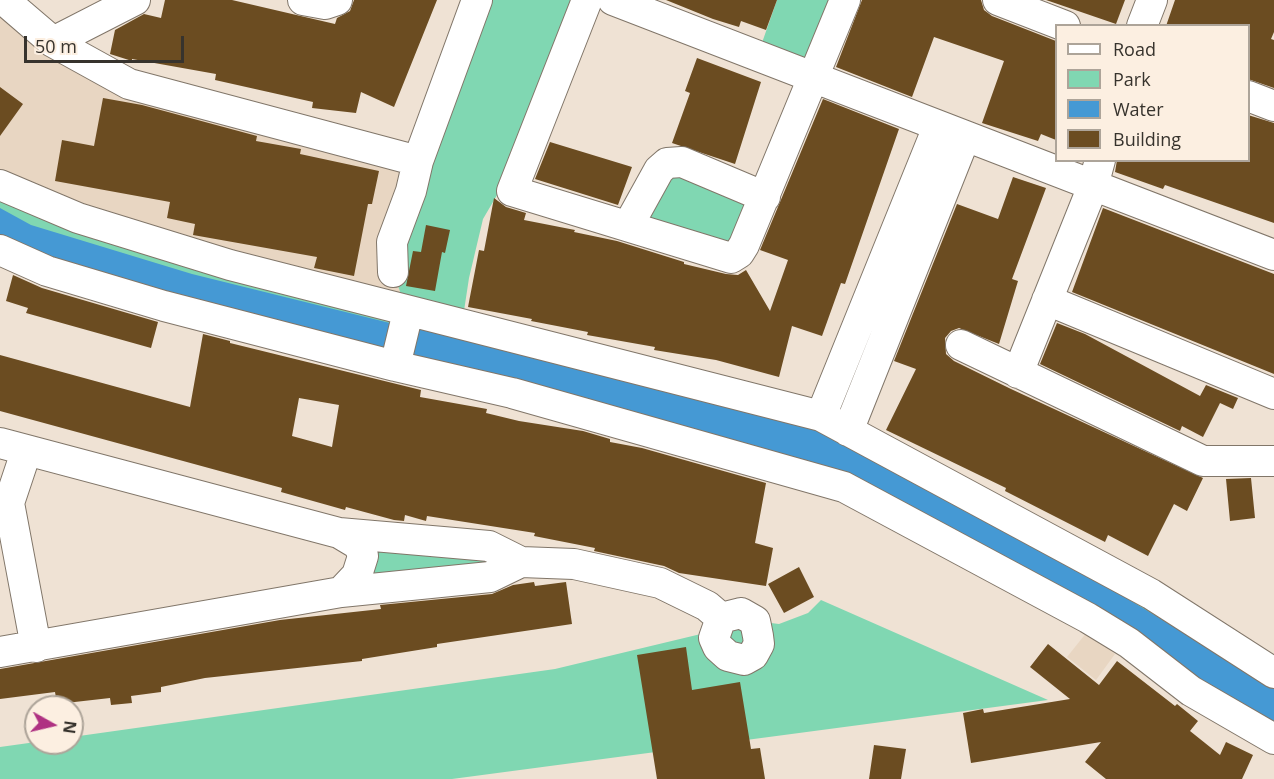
<!DOCTYPE html>
<style>
body{margin:0}
#map{position:relative;width:1274px;height:779px;overflow:hidden;background:#efe2d4;font-family:"Open Sans",sans-serif}
canvas{display:block}
.legend{position:absolute;left:1055px;top:24px;width:195px;height:138px;box-sizing:border-box;background:#fcefe1;border:2px solid #ada499;margin:0;padding:8px 10px;list-style:none;font-size:18px;color:#37332d}
.legend li{display:flex;align-items:center;gap:12px;height:30px}
.legend b{width:30px;border:2px solid #ada499}
.north{position:absolute;left:24px;top:695px;width:60px;height:60px;box-sizing:border-box;background:#fcefe1;border:2px solid #ada499;border-radius:50%;rotate:98deg;font-size:16px;font-weight:700;line-height:24px;text-align:center;color:#37332d}
.north::after{content:'';display:block;margin:auto;width:21px;height:27px;background:#af3282;clip-path:polygon(50% 0,100% 100%,50% 72%,0 100%)}
.scale{position:absolute;left:24px;top:36px;width:160px;height:27px;box-sizing:border-box;border:3px solid #37332d;border-top:0;padding-left:8px;font-size:18px;line-height:21px;white-space:nowrap;color:#37332d;-webkit-text-stroke:4px #fcefe1;paint-order:stroke}
</style>
<div id="map">
<canvas width="1274" height="779"></canvas>
<ul class="legend">
<li><b style="height:8px;background:#fff"></b>Road</li>
<li><b style="height:16px;background:#80d7b2"></b>Park</li>
<li><b style="height:16px;background:#4599d4"></b>Water</li>
<li><b style="height:16px;background:#6b4c21"></b>Building</li>
</ul>
<div class="north">N</div>
<div class="scale">50 m</div>
</div>
<script>
const ctx = document.querySelector('canvas').getContext('2d');
ctx.lineJoin = 'round';
function fillPath(path, color) {
  ctx.fillStyle = color;
  ctx.fill(path, 'evenodd');
}
function toPath(rows) {
  const path = new Path2D();
  for (const r of rows) {
    path.moveTo(r[0], r[1]);
    for (let i = 2; i < r.length; i += 2) path.lineTo(r[i], r[i + 1]);
  }
  return path;
}
function strokePath(path, color, width, dash) {
  ctx.strokeStyle = color;
  ctx.lineWidth = width;
  ctx.lineCap = dash ? 'butt' : 'round';
  ctx.setLineDash(dash || []);
  ctx.stroke(path);
}
const built = toPath([
 [0,0,129,84,418,161,408,312,0,185],
 [1087,632,1115,654,1096,680,1067,657]
]);
const green = toPath([
 [477,0,587,0,500,190,483,219,469,278,462,324,821,416,938,127,851,421,1274,673,895,514,400,340,0,250,0,185,407,311,393,272],
 [777,0,845,0,813,79,757,57],
 [659,170,765,197,744,245,628,226],
 [359,545,521,562,341,592],
 [821,600,1048,700,452,779,0,779,0,747,36,742,72,743,72,737,555,669,755,621,779,624,808,613]
]);
const water = toPath([
 [0,208,31,225,192,274,394,324,472,336,814,429,1025,537,1274,687,1274,731,849,484,140,288,0,239]
]);
const building = toPath([
 [165,0,232,0,335,24,337,18,350,11,354,0,437,0,394,107,361,92,356,113,312,108,313,102,215,80,216,74,132,59,132,61,110,54,115,30,144,14,161,18],
 [666,0,777,0,766,30,741,21,739,27,713,19],
 [862,0,981,0,984,10,992,16,1056,41,1056,140,1041,134,1038,141,982,123,1004,61,934,37,912,97,836,67],
 [1046,0,1125,0,1116,24],
 [1175,0,1274,0,1274,32,1271,39,1274,40,1274,88,1248,79,1248,26,1166,26],
 [697,58,761,82,735,164,672,143,690,93,685,91],
 [0,87,23,104,0,136],
 [103,98,142,105,257,136,256,141,301,149,300,154,379,171,372,204,368,204,354,276,314,268,317,257,193,235,195,224,167,218,170,202,55,181,62,140,94,146],
 [823,99,899,129,845,284,841,283,822,336,792,326,779,377,716,360,654,350,655,347,587,335,588,332,531,321,532,319,468,307,479,250,484,251,494,198,506,207,526,213,524,220,575,230,574,232,617,241,684,262,684,264,726,274,738,275,746,270,770,311,788,260,760,250],
 [1248,115,1274,123,1274,223,1165,185,1163,189,1115,172,1117,160,1248,160],
 [550,142,632,167,618,205,535,179],
 [1013,177,1046,188,1012,279,1018,281,999,344,959,328,951,331,945,338,946,354,954,361,1011,389,1203,478,1187,511,1174,504,1148,556,1108,535,1105,542,1005,491,1006,488,886,430,916,369,894,361,957,204,998,219],
 [1103,208,1274,274,1274,374,1072,292],
 [426,225,450,230,445,253,442,252,435,291,406,286,413,251,421,252],
 [13,275,42,288,158,322,151,348,26,313,28,308,6,301],
 [1057,323,1085,334,1200,396,1206,385,1238,398,1233,409,1220,403,1203,437,1182,426,1180,431,1040,364],
 [203,334,230,341,230,343,421,390,420,397,487,409,486,413,519,421,583,431,610,439,610,442,642,448,766,483,755,543,773,548,766,586,679,573,664,566,594,551,595,548,534,536,535,533,427,516,426,521,405,515,404,521,394,520,346,507,345,510,281,492,282,488,0,411,0,355,190,407],
 [299,398,339,405,332,447,292,436],
 [1251,478,1255,518,1230,521,1226,479],
 [799,567,814,597,784,613,768,584],
 [534,582,535,586,566,582,572,624,437,644,437,647,362,659,362,661,205,678,161,687,161,692,131,696,132,703,111,705,110,698,57,704,55,692,0,699,0,669,280,620,381,609,380,605,492,594,513,585],
 [1048,644,1099,685,1117,661,1175,706,1177,704,1198,721,1190,731,1220,755,1226,742,1253,755,1242,779,1106,779,1085,762,1101,742,971,763,963,713,983,709,984,713,1070,699,1030,667],
 [686,647,692,690,740,682,751,749,760,748,765,779,657,779,637,655],
 [874,745,906,749,901,779,869,779]
]);
const minor = toPath([
 [4,0,53,42,129,84,418,161],
 [303,0,325,4,337,0],
 [587,0,512,191,731,258,739,253,744,245,845,0],
 [613,0,1274,255],
 [998,0,1065,26],
 [1142,26,1152,0],
 [53,42,135,0],
 [1248,96,1274,106],
 [0,185,78,218,230,265,821,416,1151,594,1274,673],
 [628,226,659,170,667,163,682,162,765,197],
 [0,250,47,271,164,306,395,366,512,393,844,487,1088,618,1129,643,1191,691,1274,739],
 [393,272,392,242,411,191,418,161,477,0],
 [1047,300,1274,394],
 [961,345,1203,461,1274,461],
 [395,366,408,312],
 [1018,373,1093,186,1100,160],
 [821,416,938,127],
 [848,431,965,137],
 [0,443,339,533,489,546,521,562,574,564,660,583,707,606,721,618],
 [26,452,9,503,36,647],
 [339,533,359,545,363,556,357,575,341,592],
 [741,613,755,621,758,636,759,644,753,655,744,660,728,656,718,647,714,638,721,618,741,613],
 [0,652,341,592,490,577,521,562]
]);
fillPath(built, '#e8d6c2');
fillPath(green, '#80d7b2');
fillPath(water, '#4599d4');
fillPath(building, '#6b4c21');
strokePath(minor, '#817669', 32);
strokePath(minor, '#fff', 30);
</script>
